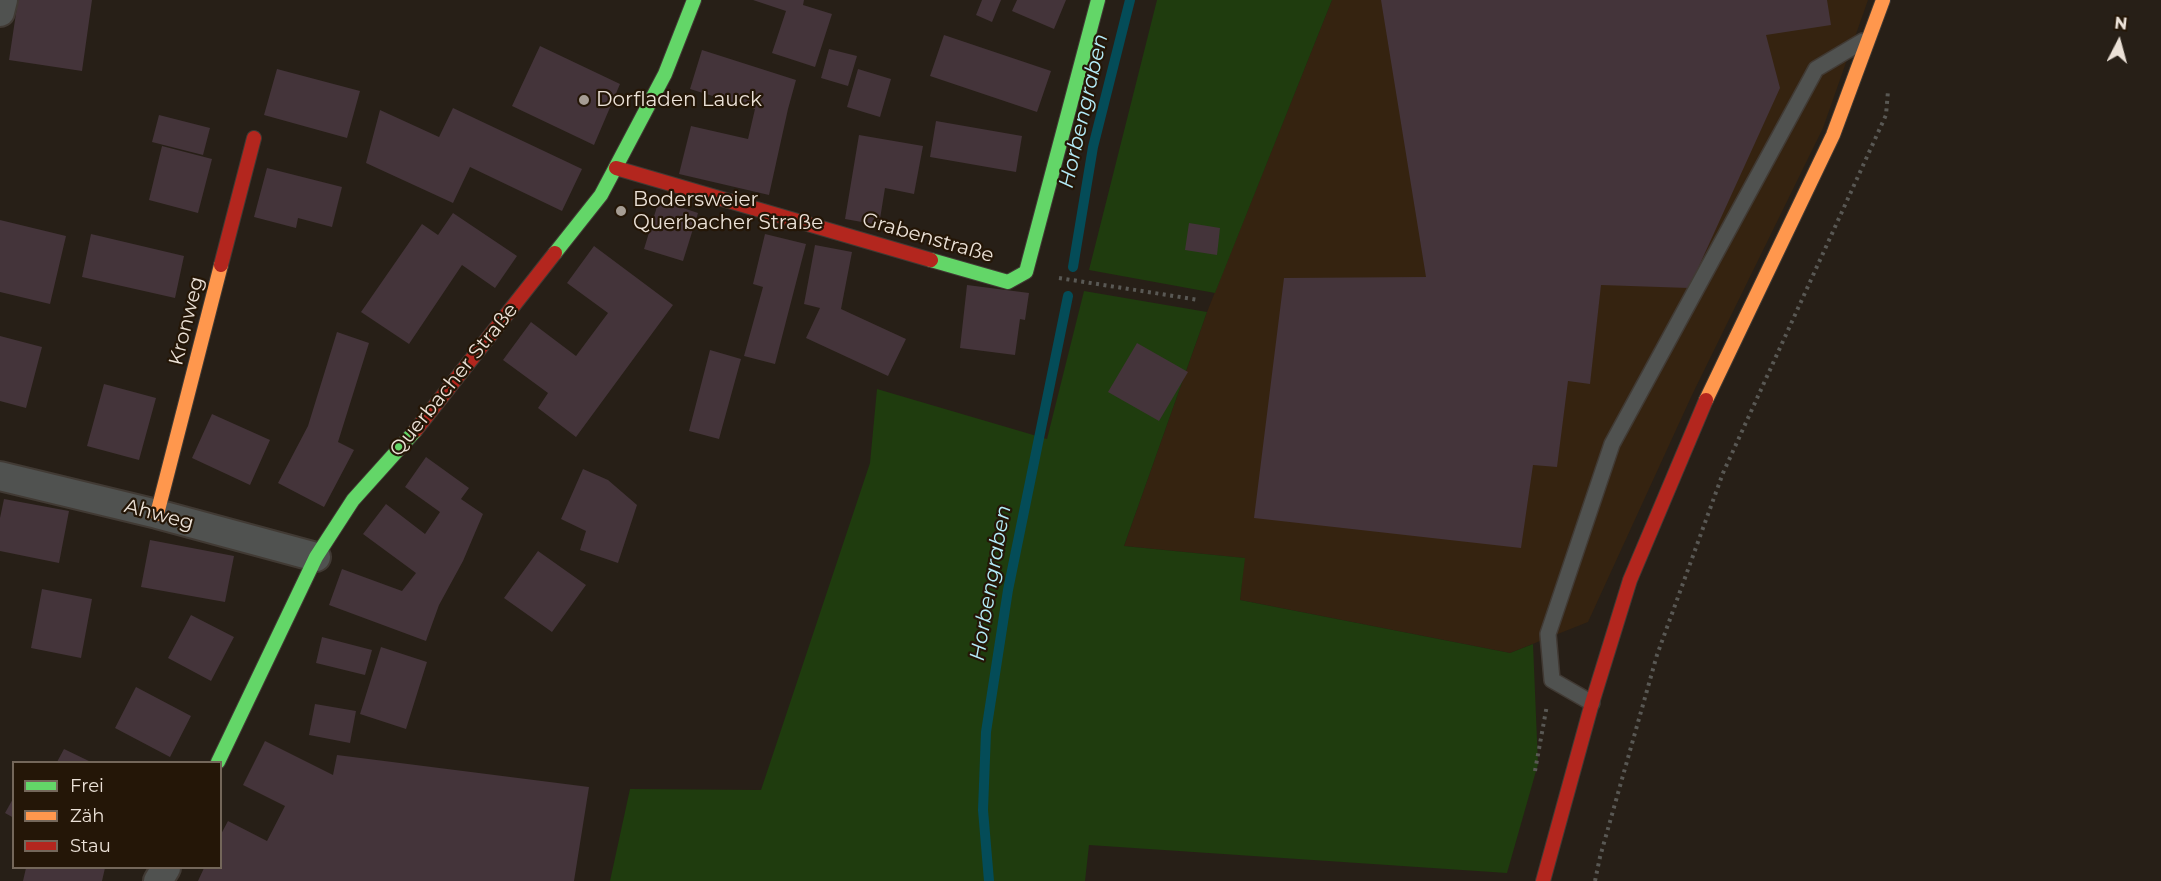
<!DOCTYPE html>
<meta charset="utf-8">
<style>
body{margin:0}
#map{position:relative;width:2161px;height:881px;overflow:hidden;background:#271f17;font-family:Montserrat,sans-serif}
canvas{display:block}
.legend{position:absolute;left:12px;top:761px;width:210px;height:108px;box-sizing:border-box;background:#241607;border:2px solid #74675a;margin:0;padding:8px 10px;list-style:none;font-size:18px;color:#ebe1d7}
.legend li{display:flex;align-items:center;gap:12px;height:30px}
.legend b{width:30px;border:2px solid #74675a}
.north{position:absolute;left:2089px;top:12px;width:60px;height:60px;-webkit-text-stroke:4px #241607;paint-order:stroke;rotate:6deg;font-size:16px;font-weight:700;line-height:24px;text-align:center;color:#ebe1d7}
.north::after{content:'';display:block;margin:auto;width:21px;height:27px;background:#ebe1d7;clip-path:polygon(50% 0,100% 100%,50% 72%,0 100%)}
</style>
<div id="map">
<canvas width="2161" height="881"></canvas>
<ul class="legend">
<li><b style="height:8px;background:#63d668"></b>Frei</li>
<li><b style="height:8px;background:#ff974d"></b>Zäh</li>
<li><b style="height:8px;background:#b3261e"></b>Stau</li>
</ul>
<div class="north">N</div>
</div>
<script>
const ctx = document.querySelector('canvas').getContext('2d');
ctx.lineJoin = 'round';
function fillPath(path, color) {
  ctx.fillStyle = color;
  ctx.fill(path, 'evenodd');
}
function toPath(rows) {
  const path = new Path2D();
  for (const r of rows) {
    path.moveTo(r[0], r[1]);
    for (let i = 2; i < r.length; i += 2) path.lineTo(r[i], r[i + 1]);
  }
  return path;
}
function strokePath(path, color, width, dash) {
  ctx.strokeStyle = color;
  ctx.lineWidth = width;
  ctx.lineCap = dash ? 'butt' : 'round';
  ctx.setLineDash(dash || []);
  ctx.stroke(path);
}
function write(font, color, halo, rows, align = 'center') {
  ctx.font = font + ' Montserrat,sans-serif';
  ctx.lineWidth = 4.5;
  ctx.setLineDash([]);
  ctx.textBaseline = 'middle';
  ctx.strokeStyle = halo;
  ctx.fillStyle = color;
  for (const [text, x, y, turn = 0] of rows) {
    ctx.save();
    ctx.translate(x, y);
    ctx.rotate((+turn || 0) * Math.PI / 180);
    ctx.textAlign = isNaN(turn) ? turn : align;
    if (halo) ctx.strokeText(text, 0, 0);
    ctx.fillText(text, 0, 0);
    ctx.restore();
  }
}
const built = toPath([
 [1332,0,1868,0,1823,128,1692,395,1588,622,1510,653,1240,600,1244,558,1124,546,1207,312]
]);
const green = toPath([
 [1157,0,1332,0,1215,293,1089,270],
 [1084,291,1207,312,1124,546,1245,558,1240,600,1510,653,1533,644,1538,764,1507,873,1089,845,1085,881,610,881,630,789,761,790,870,463,877,389,1047,439]
]);
const stream = toPath([
 [1073,267,1093,147,1130,0],
 [989,881,983,810,986,732,1008,590,1068,296]
]);
const building = toPath([
 [18,0,92,0,82,71,9,60],
 [753,0,804,0,803,5,832,14,815,67,772,53,786,11],
 [982,0,1001,0,992,22,976,15],
 [1017,0,1066,0,1054,29,1012,11],
 [1381,0,1827,0,1831,25,1766,35,1780,88,1689,288,1601,285,1590,384,1568,381,1557,467,1533,465,1521,548,1254,518,1284,278,1426,277],
 [944,35,1051,71,1037,112,930,76],
 [540,46,620,84,594,145,512,106],
 [829,49,857,56,848,86,821,78],
 [702,50,796,80,788,109,769,195,679,174,691,126,748,139,755,109,690,89],
 [277,69,360,91,347,138,264,115],
 [858,69,891,79,880,117,847,107],
 [453,108,582,169,562,211,470,167,453,203,366,163,380,110,439,137],
 [159,115,210,128,203,155,152,142],
 [936,121,1022,136,1016,172,930,157],
 [859,135,923,146,914,194,885,188,879,225,845,219],
 [162,146,212,159,198,213,149,200],
 [267,168,342,187,332,227,298,218,296,228,254,217],
 [659,200,698,213,683,261,644,249],
 [453,213,517,256,495,288,462,265,409,344,361,312,422,224,438,235],
 [0,220,66,236,50,304,0,292],
 [1189,223,1220,228,1217,255,1185,250],
 [91,234,184,256,175,298,82,277],
 [765,234,806,244,775,364,744,356,763,287,753,284],
 [815,245,852,252,841,309,906,339,888,376,806,338,820,308,804,304],
 [594,246,673,305,576,437,538,408,548,393,503,360,531,322,576,356,608,313,567,283],
 [967,285,1029,293,1025,320,1020,319,1015,355,960,348],
 [337,332,369,343,338,442,354,450,324,507,278,483,308,426],
 [0,336,42,347,26,408,0,401],
 [1137,343,1188,372,1159,421,1108,392],
 [710,350,741,359,719,439,689,431],
 [104,384,156,398,139,460,87,446],
 [212,414,270,440,250,485,192,458],
 [426,457,469,488,461,499,483,514,463,561,439,605,426,641,329,605,342,569,402,591,416,573,363,534,386,504,425,534,440,512,405,487],
 [583,469,608,480,637,505,618,563,580,550,586,531,561,519],
 [4,499,69,511,59,563,0,551,0,518],
 [150,540,234,556,225,602,141,587],
 [538,551,586,585,552,632,504,598],
 [42,589,92,599,81,658,31,648],
 [191,615,234,637,211,681,168,658],
 [322,637,372,650,365,675,316,663],
 [381,647,427,662,406,729,360,714],
 [136,687,191,716,170,757,115,728],
 [315,704,356,711,350,743,309,735],
 [265,741,333,775,337,755,589,787,574,881,198,881,204,868,220,868,220,836,228,821,267,841,285,806,243,785],
 [64,749,91,762,57,762],
 [14,797,14,818,5,813],
 [26,868,105,868,102,881,23,881]
]);
const path = toPath([
 [1059,278,1199,300],
 [1535,771,1547,705],
 [1595,881,1600,857,1657,655,1723,473,1886,115,1888,91]
]);
const lane = toPath([
 [1592,703,1552,680,1548,634,1612,444,1816,69,1863,41]
]);
const street = toPath([
 [0,12,3,0],
 [0,476,157,514,316,557],
 [158,881,166,868]
]);
const fast = toPath([
 [555,253,601,195,665,74,694,0],
 [931,260,1008,282,1026,272,1098,0],
 [218,762,316,557,353,500,415,431]
]);
const slow = toPath([
 [1706,400,1833,135,1883,0],
 [157,514,221,265]
]);
const jam = toPath([
 [616,168,931,260],
 [221,265,254,138],
 [415,431,555,253],
 [1543,881,1592,703,1630,580,1706,400]
]);
const markers = [
 [584,100,6,"#a69d94"],
 [621,211,6,"#a69d94"]
];
const poiNames = [
 ["Dorfladen Lauck",596,100],
 ["Bodersweier",633,200],
 ["Querbacher Straße",633,223]
];
const streetNames = [
 ["Grabenstraße",928,238,16],
 ["Kronweg",187,321,-76],
 ["Querbacher Straße",454,380,-51],
 ["Ahweg",159,515,15]
];
const waterNames = [
 ["Horbengraben",1084,111,-77],
 ["Horbengraben",991,583,-80]
];
fillPath(built, '#352310');
fillPath(green, '#1f3c0e');
strokePath(stream, '#044c58', 10);
fillPath(building, '#44343a');
strokePath(lane, '#413a34', 18);
strokePath(street, '#413a34', 32);
strokePath(fast, '#413a34', 16);
strokePath(slow, '#413a34', 16);
strokePath(jam, '#413a34', 16);
strokePath(path, '#595854', 4, [3, 4.5]);
strokePath(lane, '#505250', 15);
strokePath(street, '#505250', 28);
strokePath(fast, '#63d668', 14);
strokePath(slow, '#ff974d', 14);
strokePath(jam, '#b3261e', 14);
for (const [x, y, r, color] of markers) {
  const dot = new Path2D();
  dot.arc(x, y, r, 0, 2 * Math.PI);
  ctx.fillStyle = color;
  ctx.fill(dot);
  strokePath(dot, '#241607', 2);
}
write('20px', '#ebe1d7', '#241607', poiNames, 'left');
write('20px', '#ebe1d7', '#241607', streetNames);
write('italic 21px', '#b3ebf8', '#241607', waterNames);
</script>
